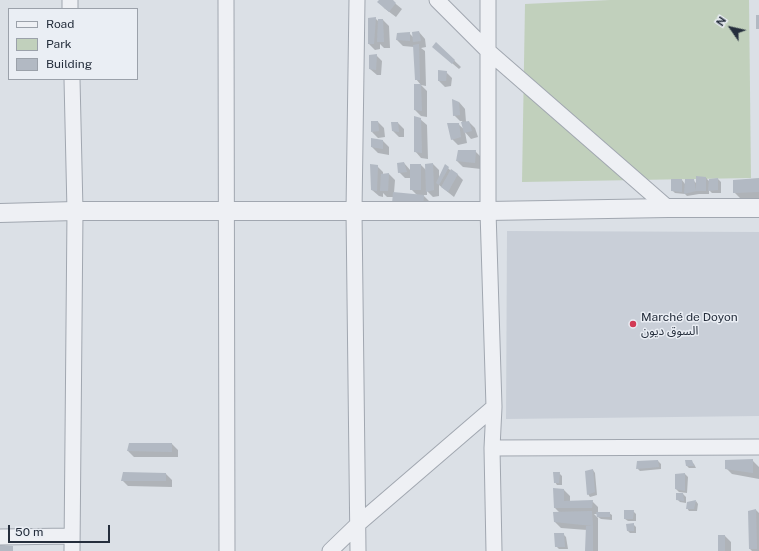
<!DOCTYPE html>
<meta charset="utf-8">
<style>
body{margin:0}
#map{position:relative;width:759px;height:551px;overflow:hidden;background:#dbe0e6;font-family:"Public Sans",sans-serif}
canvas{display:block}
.legend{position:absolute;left:8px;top:8px;width:130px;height:72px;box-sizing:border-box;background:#eaeef4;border:1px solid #9ba1aa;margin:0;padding:5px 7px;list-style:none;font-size:12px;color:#252e3c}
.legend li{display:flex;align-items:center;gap:8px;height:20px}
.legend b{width:20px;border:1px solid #9ba1aa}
.north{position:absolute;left:711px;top:8px;width:40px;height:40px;-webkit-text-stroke:3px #eaeef4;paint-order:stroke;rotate:304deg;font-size:11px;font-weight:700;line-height:16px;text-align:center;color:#252e3c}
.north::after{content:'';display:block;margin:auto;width:14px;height:18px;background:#252e3c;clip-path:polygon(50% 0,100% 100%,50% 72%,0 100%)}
.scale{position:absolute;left:8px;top:525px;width:102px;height:18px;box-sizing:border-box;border:2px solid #252e3c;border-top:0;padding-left:5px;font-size:12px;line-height:14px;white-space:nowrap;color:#252e3c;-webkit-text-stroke:3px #eaeef4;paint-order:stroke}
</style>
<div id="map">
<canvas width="759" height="551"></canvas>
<ul class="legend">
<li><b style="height:5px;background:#eef0f4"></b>Road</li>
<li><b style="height:11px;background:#c1d0bc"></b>Park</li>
<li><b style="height:11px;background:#b2b9c3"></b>Building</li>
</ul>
<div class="north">N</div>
<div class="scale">50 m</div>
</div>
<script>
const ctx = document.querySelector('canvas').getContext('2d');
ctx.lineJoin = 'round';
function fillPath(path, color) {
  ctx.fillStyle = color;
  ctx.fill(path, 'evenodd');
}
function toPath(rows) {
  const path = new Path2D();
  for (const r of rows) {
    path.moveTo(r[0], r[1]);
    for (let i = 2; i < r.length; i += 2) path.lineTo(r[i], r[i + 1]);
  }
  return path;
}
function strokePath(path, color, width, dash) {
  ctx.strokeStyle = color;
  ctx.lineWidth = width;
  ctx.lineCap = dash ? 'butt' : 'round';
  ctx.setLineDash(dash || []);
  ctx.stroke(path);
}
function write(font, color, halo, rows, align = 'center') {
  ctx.font = font + ' "Public Sans","Noto Sans Arabic",sans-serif';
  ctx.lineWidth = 3;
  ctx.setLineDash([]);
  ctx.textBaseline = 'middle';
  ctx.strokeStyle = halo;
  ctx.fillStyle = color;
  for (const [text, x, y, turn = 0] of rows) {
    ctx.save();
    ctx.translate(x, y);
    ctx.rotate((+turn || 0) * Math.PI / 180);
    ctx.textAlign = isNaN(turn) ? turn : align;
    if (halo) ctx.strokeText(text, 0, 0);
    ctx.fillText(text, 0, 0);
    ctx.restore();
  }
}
const built = toPath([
 [507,231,759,232,759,416,506,419]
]);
const green = toPath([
 [610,0,749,0,751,178,522,182,525,4]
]);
const shadow = toPath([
 [380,0,391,0,402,9,396,17,384,8],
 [375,18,379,22,383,20,389,26,390,48,384,48,380,44,380,49,375,50,369,44],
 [419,32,425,39,426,47,421,48,425,51,426,86,421,85,427,91,427,117,421,116,415,110,415,85,421,85,416,79,414,47,403,46,397,40,409,33,413,37],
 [436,43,461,67,459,69,440,53],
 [376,55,382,61,381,75,377,75,370,69],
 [446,72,452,78,451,86,445,87,439,81],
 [459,102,465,109,466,122,469,122,475,128,478,137,471,139,465,132,467,143,458,145,452,139,458,124,465,130,462,121,460,121,454,115],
 [420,119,427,125,428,159,421,158,415,151],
 [378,122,384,128,385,137,378,138,372,132],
 [398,123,404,129,404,137,399,137,393,131],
 [372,139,383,141,389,147,389,155,378,153,372,147],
 [475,151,481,157,481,169,463,167,457,161],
 [404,163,411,171,411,165,421,165,426,170,433,164,439,170,439,180,446,166,451,171,457,174,463,180,454,197,439,185,439,196,433,197,427,191,427,195,423,195,430,202,429,212,394,197,387,197,383,193,383,197,379,196,372,190,377,166,383,172,383,175,389,174,395,180,394,193,417,195,411,189,411,178,405,178,399,172],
 [706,178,710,182,718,179,721,182,721,193,712,193,709,190,709,194,699,194,687,196,685,194,675,193,672,190,682,180,685,184,693,180,697,184],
 [759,179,759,198,740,198,734,192],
 [130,444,172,444,178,450,178,457,134,457,128,451],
 [658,461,661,464,661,469,640,471,637,468],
 [691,461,694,464,696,468,689,468,686,465],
 [753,461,759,467,759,479,732,474,726,468],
 [593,470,595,473,597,495,590,497,588,494],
 [559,473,562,476,562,485,557,485,555,482],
 [166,474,172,480,172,487,128,486,122,480],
 [685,474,688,477,687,493,679,492,676,489,676,475],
 [564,490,570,496,570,502,592,501,598,507,598,513,609,513,612,515,612,520,601,519,598,517,598,514,594,514,598,518,598,551,586,551,587,530,561,528,555,522,554,513,560,513,555,508],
 [683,494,686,497,686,503,680,502,677,499],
 [696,501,698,504,697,511,689,511,687,508],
 [756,510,759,513,759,551,752,551,750,549,749,512],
 [633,511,636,514,636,521,628,521,625,519],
 [633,524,636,527,636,533,630,533,628,531],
 [563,534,566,537,568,549,559,549,556,546],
 [719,536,725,536,731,542,731,551,719,551]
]);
const building = toPath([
 [379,0,393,0,396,3,389,12,377,2],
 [756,15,759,15,759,29,756,29],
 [376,17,374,44,368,44,368,18],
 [378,19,383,19,384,42,377,42],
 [419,31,421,41,413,42,412,32],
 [410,32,410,41,396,40,397,33],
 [436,42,455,60,452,64,432,47],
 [419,44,420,80,415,80,413,45],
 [377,54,376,70,369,69,369,55],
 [438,70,447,71,446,81,438,81],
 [414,84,421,84,422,111,414,110],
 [452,99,459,102,460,115,453,116],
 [414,116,421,118,422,153,414,152],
 [371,121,378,121,379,131,371,132],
 [469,121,472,131,464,133,461,122],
 [391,122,398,122,399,132,392,131],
 [447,123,459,123,461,137,451,140],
 [371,138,383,140,383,149,371,147],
 [458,150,476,150,475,163,456,161],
 [404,162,407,172,398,173,397,163],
 [433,163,434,190,426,192,425,164],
 [370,164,378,165,377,191,371,190],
 [410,164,421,164,421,190,410,190],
 [445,164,449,167,439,185,436,183],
 [451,169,458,174,448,192,441,187],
 [389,173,388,191,380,191,381,174],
 [696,176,706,177,706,191,696,191],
 [718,178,718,190,708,191,709,179],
 [759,178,759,192,733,193,733,180],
 [671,179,682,179,682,192,671,191],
 [685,179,694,179,696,191,684,194],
 [393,192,424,195,423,206,392,204],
 [129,443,172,443,172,452,127,451],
 [753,459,753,473,725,469,725,460],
 [658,460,659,467,636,469,637,461],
 [685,460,692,460,694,466,686,466],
 [593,469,595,492,587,495,585,471],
 [123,472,166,473,166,481,121,481],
 [553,472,560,472,559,483,554,483],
 [685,473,685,491,675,489,675,474],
 [553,488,564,489,564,501,593,500,592,508,554,508],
 [676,493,683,493,684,501,676,500],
 [696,500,694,509,686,509,687,502],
 [756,509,757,549,749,549,748,511],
 [624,510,634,510,633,519,624,519],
 [592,511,593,526,593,551,585,551,586,526,593,526,554,522,553,512],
 [596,512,610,512,610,517,597,517],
 [634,523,634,531,627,531,626,524],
 [554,533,564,533,565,547,555,547],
 [718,535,725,535,725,551,718,551],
 [0,545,13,546,13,551,0,551]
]);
const minor = toPath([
 [70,0,70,9],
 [226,0,227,551],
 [357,0,354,211,358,551],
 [437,0,488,51,668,208],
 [488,0,488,211,494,407,492,448,494,551],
 [72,79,75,211,72,551],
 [492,448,759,447],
 [0,537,71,536],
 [330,551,358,524,494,407]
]);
const tertiary = toPath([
 [0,213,75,211,488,211,668,208,759,208]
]);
const markers = [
 [633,324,4,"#d23954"]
];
const poiNames = [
 ["Marché de Doyon",641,317],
 ["السوق ديون",641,331]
];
fillPath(built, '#c9cfd8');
fillPath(green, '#c1d0bc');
fillPath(shadow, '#0003');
fillPath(building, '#b2b9c3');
strokePath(minor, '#a1a7b0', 17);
strokePath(tertiary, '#a1a7b0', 20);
strokePath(minor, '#eef0f4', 15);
strokePath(tertiary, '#eef0f4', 18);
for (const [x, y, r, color] of markers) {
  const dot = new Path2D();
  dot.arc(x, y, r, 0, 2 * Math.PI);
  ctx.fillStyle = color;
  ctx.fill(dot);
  strokePath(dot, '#eaeef4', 1.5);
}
write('12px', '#252e3c', '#eaeef4', poiNames, 'left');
</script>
